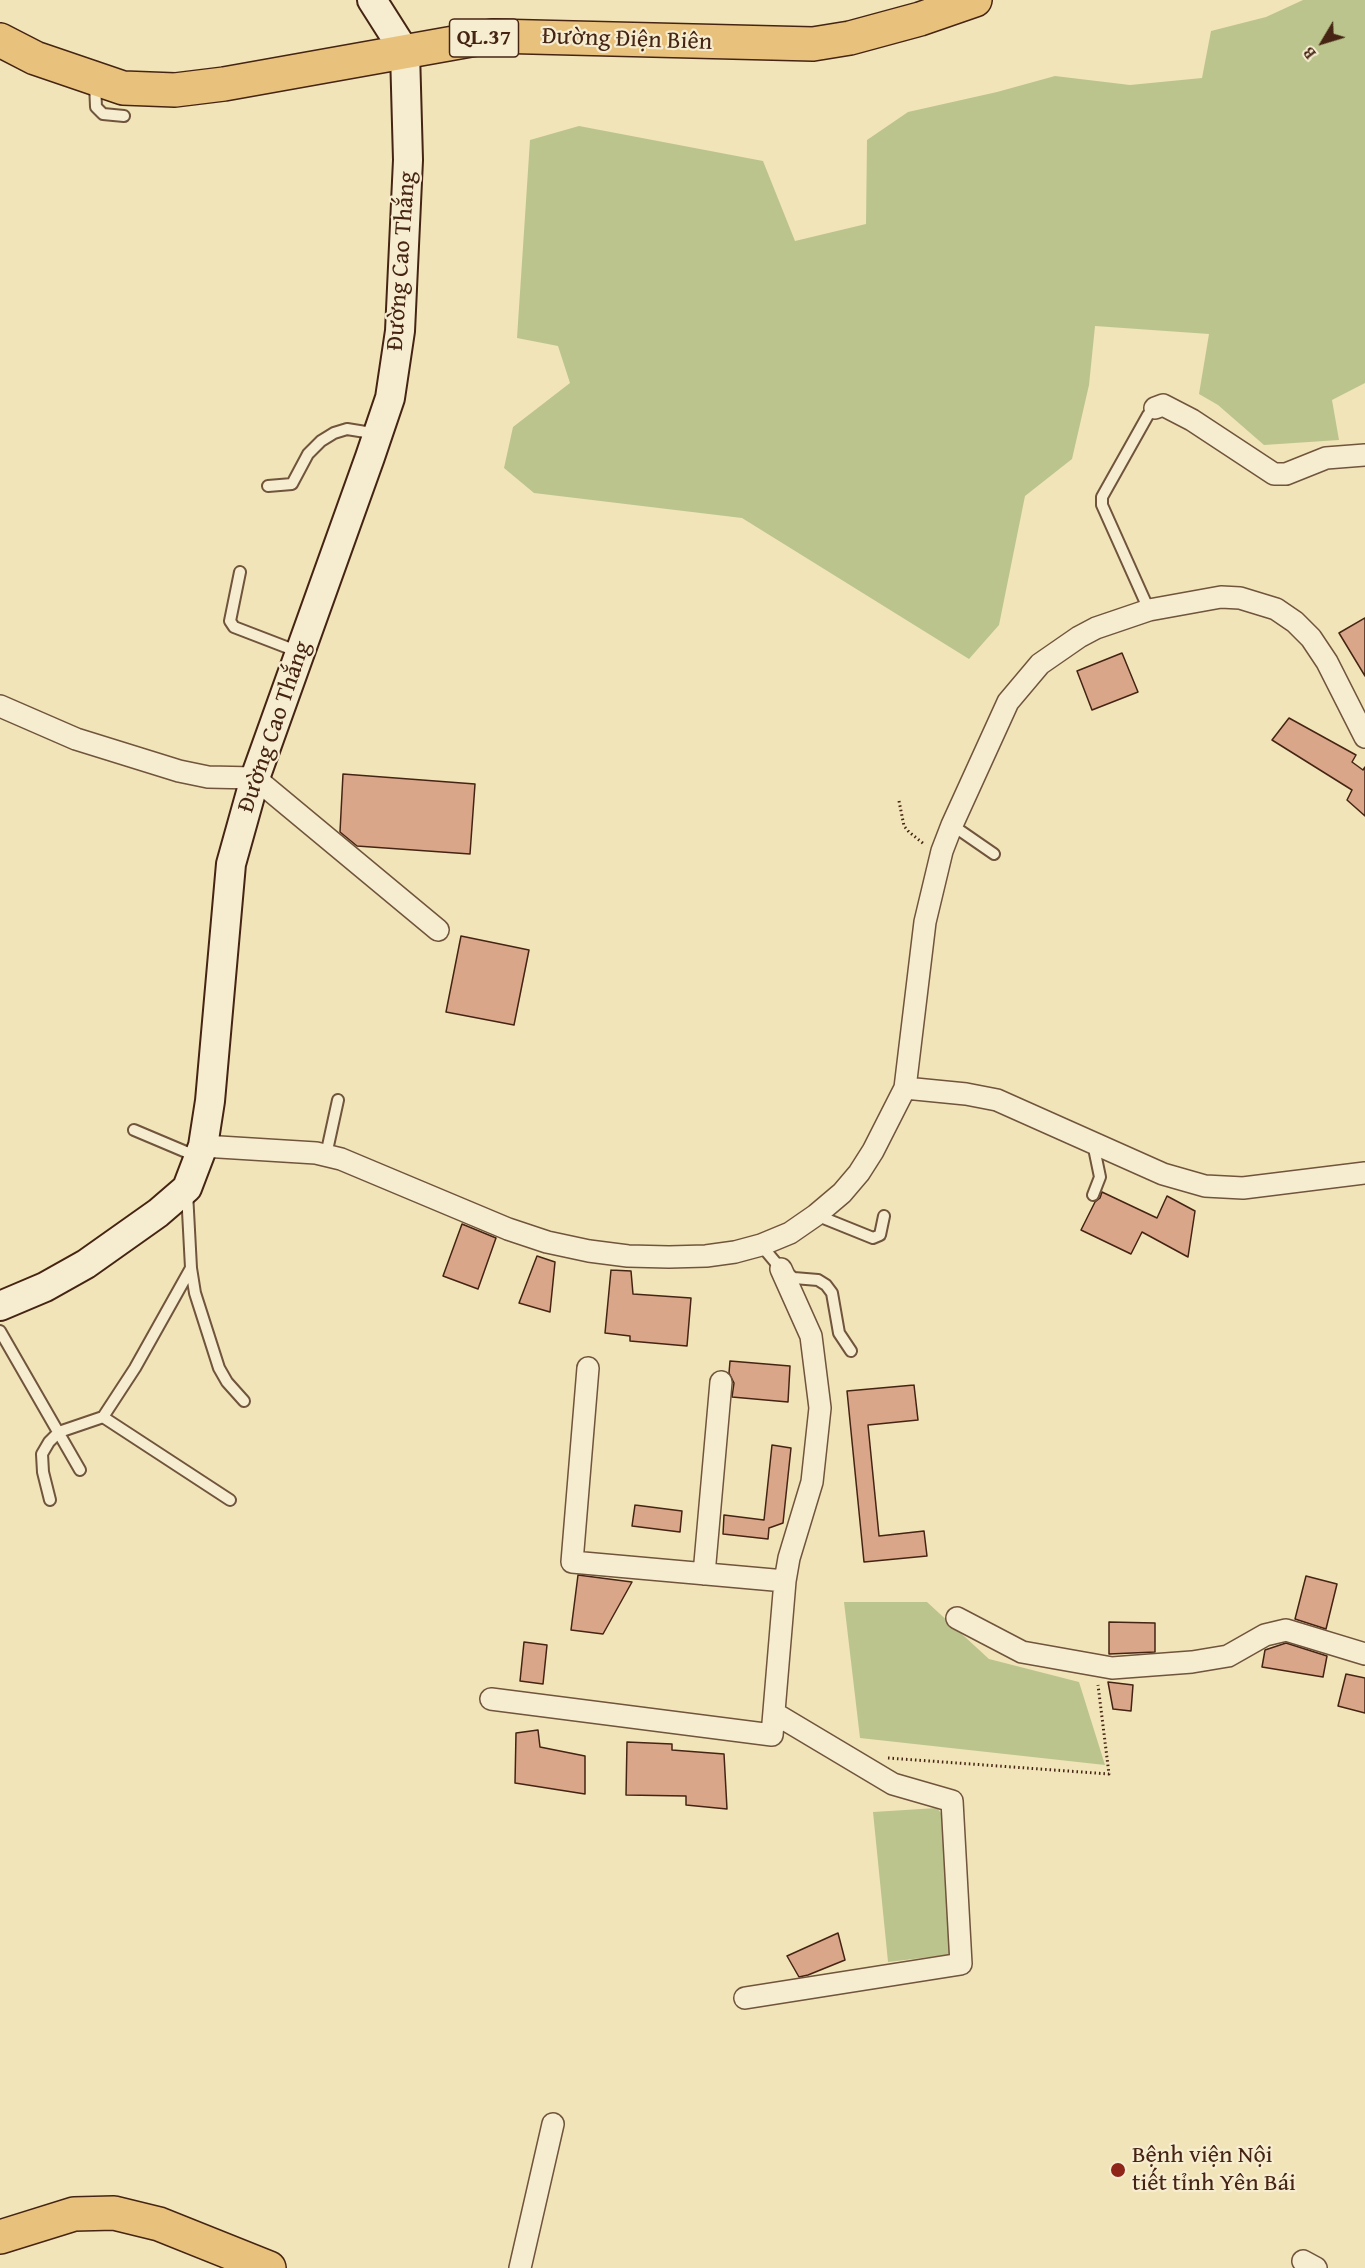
<!DOCTYPE html>
<meta charset="utf-8">
<style>
body{margin:0}
#map{position:relative;width:1365px;height:2268px;overflow:hidden;background:#f1e4b8;font-family:"Gentium Book Plus",serif}
canvas{display:block}
.north{position:absolute;left:1293px;top:12px;width:60px;height:60px;-webkit-text-stroke:4px #f6edd1;paint-order:stroke;rotate:232deg;font-size:16px;font-weight:700;line-height:24px;text-align:center;color:#452413}
.north::after{content:'';display:block;margin:auto;width:21px;height:27px;background:#452413;clip-path:polygon(50% 0,100% 100%,50% 72%,0 100%)}
</style>
<div id="map">
<canvas width="1365" height="2268"></canvas>
<div class="north">B</div>
</div>
<script>
const ctx = document.querySelector('canvas').getContext('2d');
ctx.lineJoin = 'round';
function fillPath(path, color) {
  ctx.fillStyle = color;
  ctx.fill(path, 'evenodd');
}
function toPath(rows) {
  const path = new Path2D();
  for (const r of rows) {
    path.moveTo(r[0], r[1]);
    for (let i = 2; i < r.length; i += 2) path.lineTo(r[i], r[i + 1]);
  }
  return path;
}
function strokePath(path, color, width, dash) {
  ctx.strokeStyle = color;
  ctx.lineWidth = width;
  ctx.lineCap = dash ? 'butt' : 'round';
  ctx.setLineDash(dash || []);
  ctx.stroke(path);
}
function write(font, color, halo, rows, align = 'center') {
  ctx.font = font + ' "Gentium Book Plus",serif';
  ctx.lineWidth = 4.5;
  ctx.setLineDash([]);
  ctx.textBaseline = 'middle';
  ctx.strokeStyle = halo;
  ctx.fillStyle = color;
  for (const [text, x, y, turn = 0] of rows) {
    ctx.save();
    ctx.translate(x, y);
    ctx.rotate((+turn || 0) * Math.PI / 180);
    ctx.textAlign = isNaN(turn) ? turn : align;
    if (halo) ctx.strokeText(text, 0, 0);
    ctx.fillText(text, 0, 0);
    ctx.restore();
  }
}
const green = toPath([
 [1303,0,1365,0,1365,383,1332,400,1339,440,1264,445,1218,405,1199,394,1209,334,1095,326,1089,385,1072,459,1025,496,999,625,969,659,742,518,534,493,504,468,513,427,570,383,558,346,517,338,530,140,579,126,763,161,795,241,866,224,867,140,908,112,997,92,1055,76,1130,85,1202,78,1211,31,1266,17],
 [844,1602,927,1602,989,1659,1079,1682,1105,1765,860,1738],
 [937,1808,941,1813,955,1954,888,1962,873,1812]
]);
const building = toPath([
 [1365,618,1365,676,1339,633,1365,618],
 [1122,653,1138,692,1092,710,1077,671,1122,653],
 [1289,718,1356,755,1352,762,1363,770,1365,767,1365,816,1347,800,1352,790,1272,740,1289,718],
 [343,774,475,784,470,854,357,846,340,832,343,774],
 [461,936,529,950,514,1025,446,1012,461,936],
 [1102,1192,1157,1218,1167,1196,1195,1211,1188,1257,1142,1232,1131,1254,1081,1230,1095,1202,1100,1198,1102,1192],
 [462,1224,496,1238,478,1289,443,1276,462,1224],
 [537,1256,555,1262,550,1312,519,1303,537,1256],
 [611,1270,631,1271,633,1294,691,1298,687,1346,630,1341,630,1336,605,1333,611,1270],
 [730,1361,790,1366,788,1402,732,1397,734,1383,729,1373,730,1361],
 [914,1385,918,1420,868,1425,879,1536,924,1531,927,1556,864,1562,847,1391,914,1385],
 [772,1445,791,1448,783,1523,769,1528,768,1539,723,1534,724,1515,764,1520,772,1445],
 [635,1505,682,1511,680,1532,632,1526,635,1505],
 [578,1575,632,1582,603,1634,571,1630,578,1575],
 [1306,1576,1337,1584,1326,1629,1295,1619,1306,1576],
 [1109,1622,1155,1623,1155,1652,1109,1654,1109,1622],
 [524,1642,547,1645,543,1684,520,1681,524,1642],
 [1286,1643,1327,1656,1323,1677,1262,1667,1265,1650,1286,1643],
 [1346,1674,1365,1678,1365,1713,1338,1706,1346,1674],
 [1108,1682,1133,1685,1131,1711,1113,1709,1108,1682],
 [538,1730,540,1747,585,1756,585,1794,515,1783,516,1733,538,1730],
 [627,1742,672,1744,672,1750,724,1754,727,1809,686,1805,686,1796,626,1795,627,1742],
 [838,1933,845,1960,808,1975,799,1977,787,1956,838,1933]
]);
const path = toPath([
 [899,801,904,826,909,832,924,844],
 [888,1758,1109,1774,1098,1685]
]);
const lane = toPath([
 [95,83,96,107,103,114,124,116],
 [268,486,292,484,308,454,321,441,334,433,347,429,378,434],
 [240,572,230,621,234,627,299,652],
 [1149,610,1102,505,1102,497,1148,415,1155,408],
 [952,825,994,854],
 [134,1130,198,1157],
 [326,1155,338,1100],
 [187,1192,191,1268,195,1293,219,1368,227,1382,244,1401],
 [1093,1195,1100,1177,1095,1153,1098,1144],
 [816,1215,873,1238,880,1235,884,1216],
 [761,1245,781,1269,794,1278,818,1280,826,1285,832,1293,839,1333,851,1351],
 [191,1268,135,1368,103,1417,230,1500],
 [0,1331,80,1470],
 [50,1500,43,1472,42,1454,49,1442,59,1432,103,1417]
]);
const street = toPath([
 [1155,408,1163,405,1192,420,1274,474,1286,474,1326,458,1365,455],
 [0,706,76,739,179,771,208,777,255,778,438,930],
 [905,1088,966,1094,997,1100,1163,1174,1205,1186,1243,1188,1365,1173],
 [203,1146,316,1153,341,1159,508,1229,547,1242,589,1251,628,1256,669,1257,706,1256,735,1252,761,1245,790,1233,816,1215,842,1193,859,1173,873,1151,905,1088,925,922,942,851,952,825,1008,702,1040,664,1079,637,1096,628,1149,610,1221,597,1240,598,1276,609,1295,622,1311,638,1327,662,1365,737],
 [588,1368,572,1562,785,1581],
 [704,1574,721,1382],
 [957,1618,1022,1652,1112,1668,1192,1662,1228,1656,1265,1635,1286,1630,1365,1654],
 [491,1699,772,1735,785,1581,789,1558,812,1482,820,1408,811,1336,781,1269],
 [745,1998,961,1964,952,1801,893,1784,774,1713],
 [1303,2261,1316,2268],
 [520,2268,553,2124]
]);
const secondary = toPath([
 [0,1306,45,1287,86,1264,158,1213,187,1188,203,1146,210,1101,231,864,255,778,370,457,390,398,400,331,408,160,405,52,372,0]
]);
const primary = toPath([
 [0,40,35,58,123,88,175,90,224,84,493,36,813,44,850,38,920,19,975,0],
 [0,2237,74,2214,114,2213,159,2224,269,2268]
]);
const markers = [
 [1118,2170,8,"#8f2418"]
];
const shields = [
 [484,38,69]
];
const shieldNames = [
 ["QL.37",484,38]
];
const streetNames = [
 ["Đường Điện Biên",627,40,2],
 ["Đường Cao Thắng",402,261,-86],
 ["Đường Cao Thắng",275,727,-71]
];
const poiNames = [
 ["Bệnh viện Nội",1132,2156],
 ["tiết tỉnh Yên Bái",1132,2184]
];
fillPath(green, '#bcc48d');
fillPath(building, '#daa689');
strokePath(building, '#452413', 1.5);
strokePath(lane, '#70543c', 14);
strokePath(street, '#70543c', 24);
strokePath(secondary, '#452413', 32);
strokePath(primary, '#452413', 36);
strokePath(path, '#452413', 3, [1.5, 3]);
strokePath(lane, '#f6edd1', 10);
strokePath(street, '#f6edd1', 21);
strokePath(secondary, '#f6edd1', 28);
strokePath(primary, '#e8c27c', 33);
for (const [x, y, r, color] of markers) {
  const dot = new Path2D();
  dot.arc(x, y, r, 0, 2 * Math.PI);
  ctx.fillStyle = color;
  ctx.fill(dot);
  strokePath(dot, '#f6edd1', 2);
}
for (const [x, y, w] of shields) {
  const box = new Path2D();
  box.roundRect(x - w / 2, y - 19, w, 38, 4.5);
  ctx.fillStyle = '#f6edd1';
  ctx.fill(box);
  strokePath(box, '#452413', 1.5);
}
write('bold 22px', '#452413', null, shieldNames);
write('24px', '#452413', '#f6edd1', streetNames);
write('24px', '#452413', '#f6edd1', poiNames, 'left');
</script>
